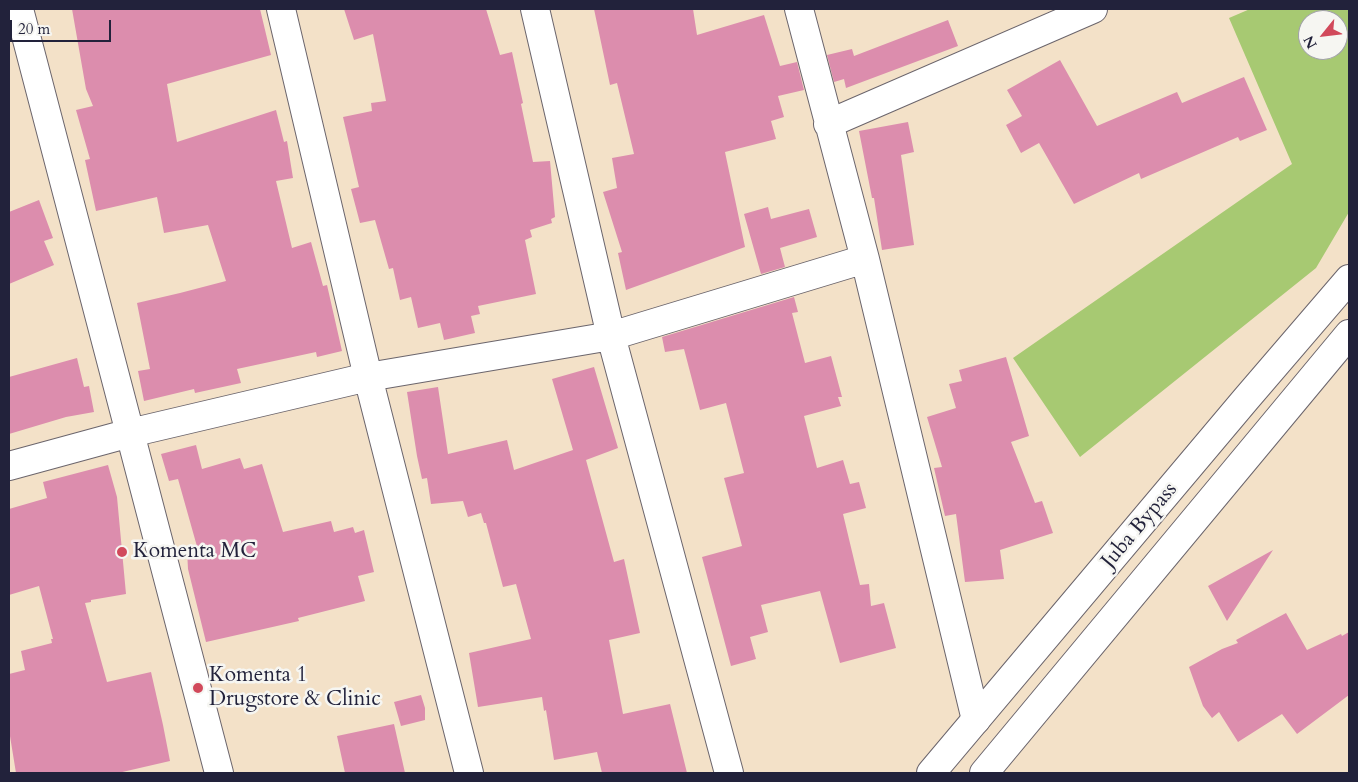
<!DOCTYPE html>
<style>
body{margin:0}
#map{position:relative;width:1358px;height:782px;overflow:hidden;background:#f3e1c8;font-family:Cardo,serif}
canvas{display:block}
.frame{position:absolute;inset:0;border:10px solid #22223b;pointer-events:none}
.north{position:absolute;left:1298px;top:10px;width:50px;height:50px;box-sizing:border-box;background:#f6f6f2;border:1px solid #a1a1a9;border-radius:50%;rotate:241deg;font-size:14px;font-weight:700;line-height:20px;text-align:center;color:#22223b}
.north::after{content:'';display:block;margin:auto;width:18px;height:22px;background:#d1495b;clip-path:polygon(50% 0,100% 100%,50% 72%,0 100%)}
.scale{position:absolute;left:10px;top:20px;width:101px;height:22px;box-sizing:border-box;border:2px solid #22223b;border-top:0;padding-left:6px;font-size:15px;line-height:18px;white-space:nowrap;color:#22223b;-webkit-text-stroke:4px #f6f6f2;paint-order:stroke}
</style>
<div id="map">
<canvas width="1358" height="782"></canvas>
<div class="frame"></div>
<div class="north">N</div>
<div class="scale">20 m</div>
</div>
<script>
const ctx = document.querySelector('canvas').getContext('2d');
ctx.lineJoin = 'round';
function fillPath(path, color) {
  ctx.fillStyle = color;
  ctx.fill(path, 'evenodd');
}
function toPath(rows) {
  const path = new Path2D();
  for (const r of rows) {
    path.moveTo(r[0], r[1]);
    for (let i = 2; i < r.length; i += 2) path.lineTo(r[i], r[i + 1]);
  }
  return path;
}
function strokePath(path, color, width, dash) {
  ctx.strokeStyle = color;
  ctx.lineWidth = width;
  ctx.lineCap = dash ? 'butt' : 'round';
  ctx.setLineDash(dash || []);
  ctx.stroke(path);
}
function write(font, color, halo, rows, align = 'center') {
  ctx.font = font + ' Cardo,serif';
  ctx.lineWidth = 5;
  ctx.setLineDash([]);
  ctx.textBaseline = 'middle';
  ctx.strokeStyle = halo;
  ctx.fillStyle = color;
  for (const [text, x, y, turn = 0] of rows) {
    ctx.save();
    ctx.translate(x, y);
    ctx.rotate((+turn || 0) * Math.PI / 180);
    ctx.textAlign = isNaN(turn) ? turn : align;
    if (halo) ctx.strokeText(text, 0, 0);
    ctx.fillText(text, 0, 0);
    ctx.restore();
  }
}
const green = toPath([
 [1250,9,1349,9,1349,212,1316,268,1080,457,1013,358,1292,164,1229,18],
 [1308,20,1338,20,1338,50,1308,50]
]);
const building = toPath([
 [72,9,260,9,271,55,167,84,177,142,276,110,284,142,287,141,293,178,276,181,292,248,311,242,323,286,327,285,342,351,317,357,316,352,237,369,241,383,195,393,194,389,144,401,138,371,150,369,137,303,180,293,226,281,208,225,164,233,157,197,96,211,85,160,90,159,76,110,93,106,86,89],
 [344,9,486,9,500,55,512,52,523,103,521,104,533,162,550,161,555,217,551,219,552,223,530,230,532,237,525,240,536,294,478,306,480,314,471,316,475,333,444,340,440,323,418,328,411,297,400,300,393,268,389,269,375,220,360,223,351,189,359,187,343,117,372,111,371,103,386,101,373,34,354,40],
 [594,9,693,9,697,35,764,15,780,66,797,62,804,90,778,96,784,117,771,121,776,139,725,152,745,247,626,290,618,253,622,252,603,192,617,188,612,158,634,154,617,83,610,85],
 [948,20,958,46,846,88,844,79,834,82,827,55,852,49,854,56],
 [1060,60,1097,126,1177,92,1182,103,1244,77,1267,130,1240,141,1238,137,1141,179,1139,173,1074,204,1039,143,1021,153,1006,125,1022,116,1007,90],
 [908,122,914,152,901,155,914,245,882,250,874,198,872,198,859,131],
 [39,200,53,238,44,241,54,265,9,284,9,212],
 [768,207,771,219,809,209,817,237,780,248,785,267,761,274,744,214],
 [794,297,798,312,792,313,805,363,831,356,842,397,838,397,841,406,804,416,817,468,843,460,850,484,859,482,866,508,843,514,860,585,869,584,871,606,884,603,896,648,840,663,820,591,761,605,768,632,750,637,756,659,731,666,702,557,742,546,724,478,744,473,726,403,700,410,684,349,665,352,662,337],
 [1006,357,1029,436,1011,442,1035,503,1042,501,1053,533,1000,550,1004,579,965,582,956,514,945,516,934,468,942,467,927,417,956,408,949,384,962,381,959,370],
 [77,358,84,387,89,386,94,412,66,417,9,434,9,377],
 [594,367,618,448,586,460,614,562,624,559,640,633,609,640,623,714,670,704,687,773,602,773,597,752,554,760,546,710,544,711,542,697,478,707,469,653,531,639,516,584,503,587,486,523,484,523,481,513,468,517,463,501,431,504,427,478,422,479,417,456,407,392,438,387,448,454,507,440,514,470,573,450,552,379],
 [196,445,202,469,240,458,244,469,262,464,283,532,331,521,334,532,353,527,355,533,364,530,374,572,358,576,365,601,298,618,299,621,206,642,188,569,187,550,198,550,178,479,169,481,161,454],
 [108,465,117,497,126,594,91,600,91,602,85,603,107,682,151,672,163,725,170,761,118,773,16,773,9,730,9,674,25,670,21,651,52,643,51,639,53,639,39,586,9,595,9,509,47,498,43,482],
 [1273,550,1227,621,1208,586],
 [1286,613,1307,650,1341,634,1342,636,1349,632,1349,695,1297,734,1282,714,1238,742,1219,712,1212,718,1203,706,1189,667,1222,649,1238,643,1236,640],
 [421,695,425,708,425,720,401,726,394,702],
 [394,724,405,773,345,773,337,736]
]);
const minor = toPath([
 [19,9,219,773],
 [281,9,368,377,469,773],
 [535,9,611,336,729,773],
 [799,9,865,259,976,720],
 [828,124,1093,9],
 [9,466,130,433,368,377,611,336,865,259]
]);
const major = toPath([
 [931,773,1246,399,1349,279],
 [984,773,1349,334]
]);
const markers = [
 [122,552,6,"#d1495b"],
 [198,688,6,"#d1495b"]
];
const streetNames = [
 ["Juba Bypass",1140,526,-50]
];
const poiNames = [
 ["Komenta MC",133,552],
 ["Komenta 1",209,676],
 ["Drugstore & Clinic",209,700]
];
fillPath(green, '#a7c972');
fillPath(building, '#dc8dad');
strokePath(minor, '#6b656c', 30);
strokePath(major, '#6b656c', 30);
strokePath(minor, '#fff', 28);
strokePath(major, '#fff', 28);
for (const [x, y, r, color] of markers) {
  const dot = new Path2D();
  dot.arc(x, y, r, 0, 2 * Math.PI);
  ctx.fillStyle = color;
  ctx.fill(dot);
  strokePath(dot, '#f6f6f2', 2);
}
write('21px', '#22223b', '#f6f6f2', streetNames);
write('21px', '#22223b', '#f6f6f2', poiNames, 'left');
</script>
